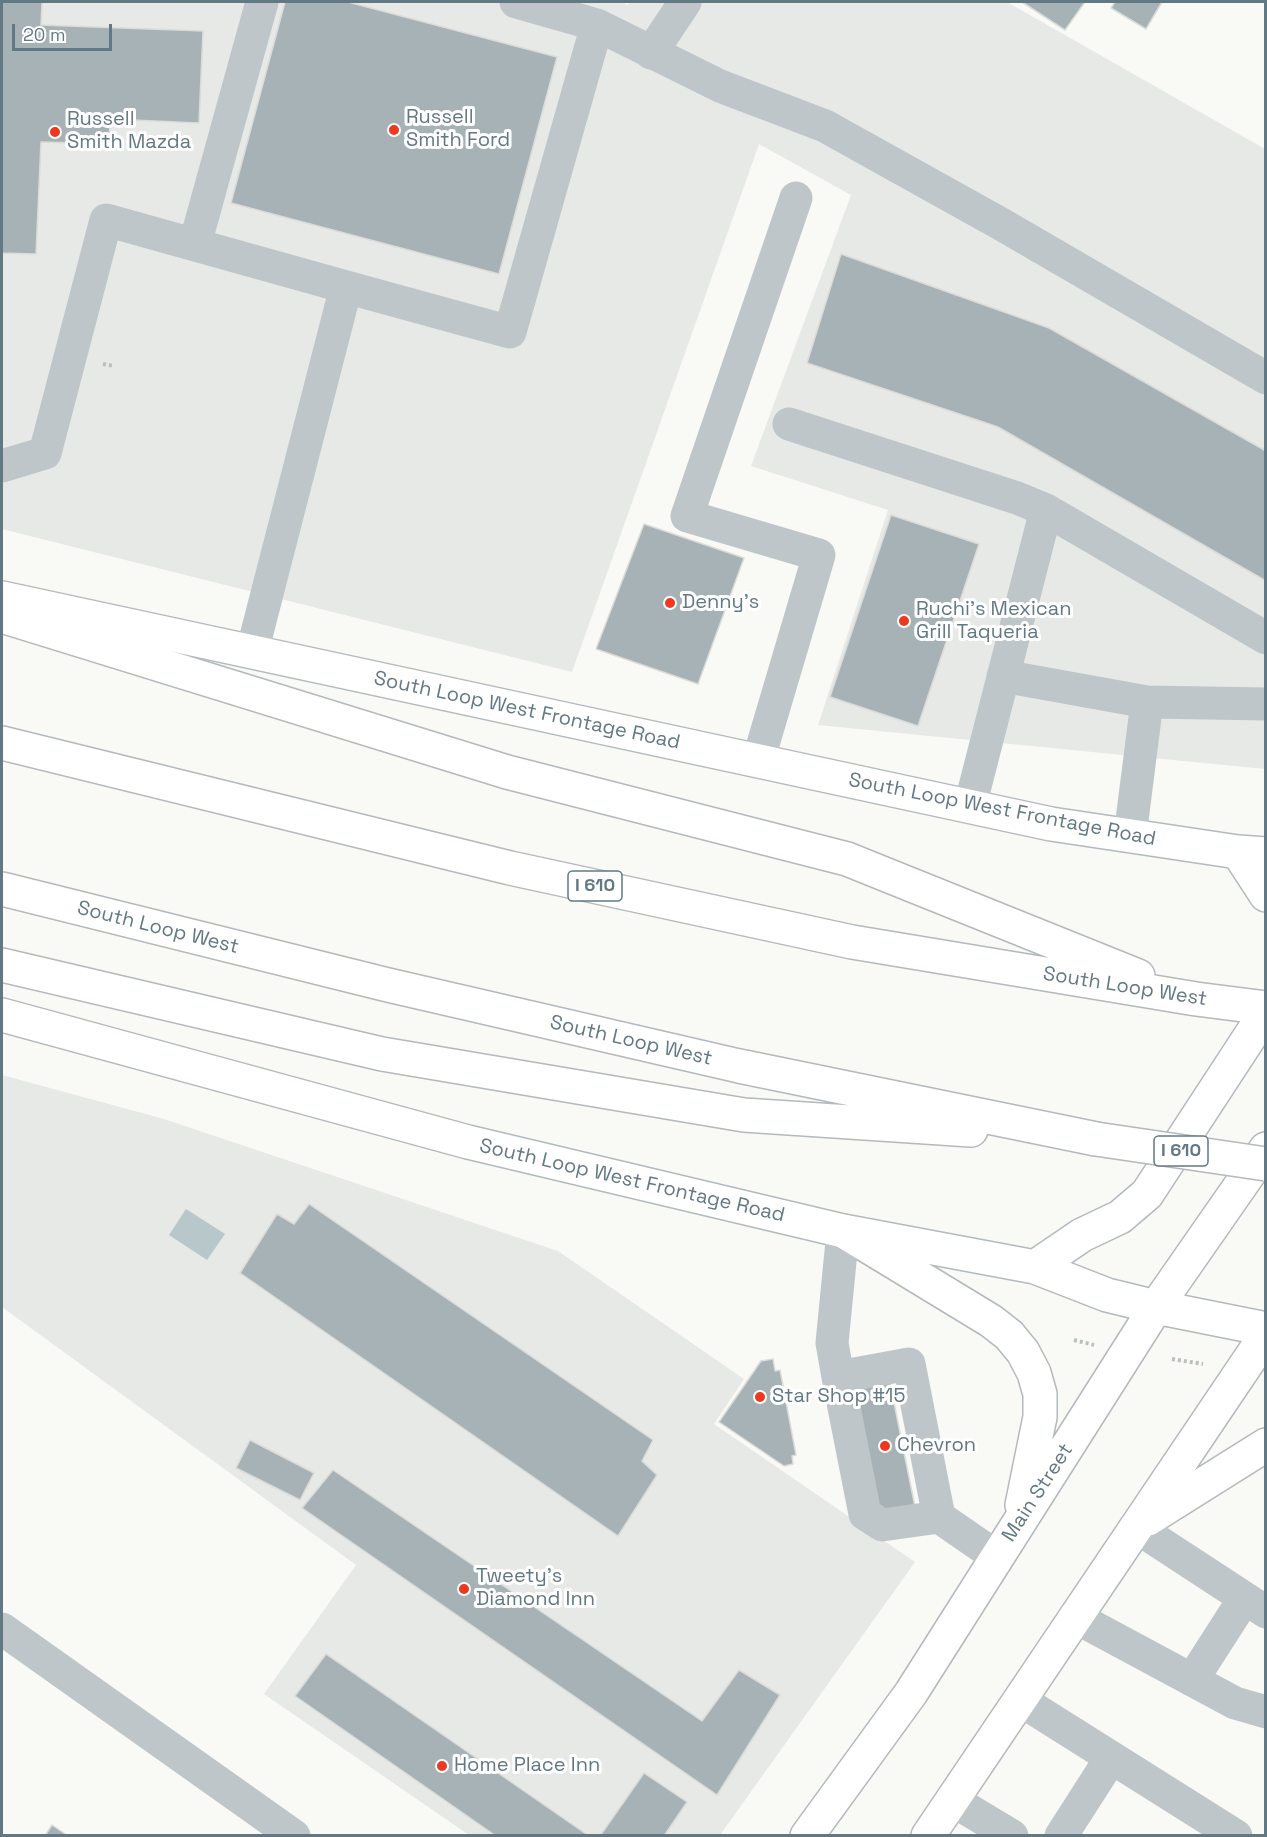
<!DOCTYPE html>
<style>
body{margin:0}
#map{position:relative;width:1267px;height:1837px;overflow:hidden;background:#f9f9f6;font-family:"Space Grotesk",sans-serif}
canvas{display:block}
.frame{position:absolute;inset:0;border:3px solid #627983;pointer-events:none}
.scale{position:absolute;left:12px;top:24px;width:100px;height:27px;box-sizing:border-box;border:3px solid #627983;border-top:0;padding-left:8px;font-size:18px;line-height:21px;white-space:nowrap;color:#627983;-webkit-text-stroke:4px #fff;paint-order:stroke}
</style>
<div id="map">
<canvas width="1267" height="1837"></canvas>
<div class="frame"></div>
<div class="scale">20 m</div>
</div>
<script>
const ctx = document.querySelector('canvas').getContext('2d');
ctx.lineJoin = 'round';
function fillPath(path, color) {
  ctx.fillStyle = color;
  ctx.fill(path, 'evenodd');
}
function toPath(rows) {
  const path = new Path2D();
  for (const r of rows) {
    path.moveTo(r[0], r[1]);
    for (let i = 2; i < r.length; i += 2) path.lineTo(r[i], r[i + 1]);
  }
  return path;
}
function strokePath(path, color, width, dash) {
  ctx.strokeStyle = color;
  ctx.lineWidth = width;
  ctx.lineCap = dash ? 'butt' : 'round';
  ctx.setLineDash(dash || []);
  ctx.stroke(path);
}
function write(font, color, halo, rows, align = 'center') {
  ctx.font = font + ' "Space Grotesk",sans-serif';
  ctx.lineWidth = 6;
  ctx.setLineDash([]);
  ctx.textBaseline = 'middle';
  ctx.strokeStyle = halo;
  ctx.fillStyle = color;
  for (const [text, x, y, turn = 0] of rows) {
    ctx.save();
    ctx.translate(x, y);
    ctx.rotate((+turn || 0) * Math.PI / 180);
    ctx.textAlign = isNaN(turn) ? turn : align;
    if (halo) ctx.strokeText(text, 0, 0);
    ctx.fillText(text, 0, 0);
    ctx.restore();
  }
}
const built = toPath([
 [2,2,622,2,628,5,630,2,1007,2,1265,149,1265,769,818,725,888,510,751,466,851,195,759,144,572,672,2,529],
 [2,1075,164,1119,558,1251,744,1379,714,1424,915,1562,720,1835,469,1835,264,1694,356,1565,2,1307]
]);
const water = toPath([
 [186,1209,225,1234,207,1260,169,1235]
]);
const building = toPath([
 [2,2,42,2,41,25,203,31,199,123,110,119,109,144,41,142,36,254,2,253,2,2],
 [285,2,348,2,557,57,499,274,231,203,285,2],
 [1022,2,1085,2,1065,30,1022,2],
 [1115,2,1162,2,1146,29,1111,8,1115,2],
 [841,254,1049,328,1266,451,1266,581,998,427,807,363,841,254],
 [891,515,979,544,918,726,830,697,891,515],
 [644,524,744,558,698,684,596,649,644,524],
 [309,1204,653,1440,642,1461,657,1475,618,1536,240,1273,277,1214,294,1224,309,1204],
 [773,1359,775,1371,780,1370,796,1455,792,1456,793,1464,784,1466,719,1422,761,1361,773,1359],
 [889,1378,915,1507,880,1514,854,1385,889,1378],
 [250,1440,314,1473,300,1500,236,1468,250,1440],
 [333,1470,702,1721,739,1670,780,1695,717,1795,302,1508,333,1470],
 [326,1654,589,1836,496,1836,295,1696,326,1654],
 [644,1773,687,1802,664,1836,600,1836,644,1773],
 [52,1825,68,1836,45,1836,52,1825]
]);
const path = toPath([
 [103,364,114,366],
 [1074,1340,1094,1345],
 [1172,1359,1203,1364]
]);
const minor = toPath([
 [516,2,597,25,720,86,825,126,1001,224,1266,378],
 [651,53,685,2],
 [195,244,262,2],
 [789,424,1017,498,1046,510,1266,638],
 [2,466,45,453,106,220,346,287],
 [252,652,346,287,510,332,597,25],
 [1003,676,1147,702,1266,704],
 [758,761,819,555,687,516,796,198],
 [970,806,1046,510],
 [1130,836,1147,702],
 [838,1377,909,1364,939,1517,882,1525,865,1514,838,1377,832,1343,843,1231],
 [939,1517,997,1557],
 [1136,1527,1266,1612],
 [1075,1617,1235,1703,1266,1712],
 [2,1629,294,1836],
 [1192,1680,1244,1599],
 [1020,1700,1236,1836],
 [952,1800,1012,1836],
 [1061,1836,1111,1758]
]);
const major = toPath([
 [2,598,1051,824,1238,852,1266,854],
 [1238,852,1266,895],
 [2,1015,468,1142,843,1231,1035,1267,1107,1295,1156,1307,1266,1329],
 [1035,1267,1082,1235,1120,1217,1147,1194,1266,1012]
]);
const highway = toPath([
 [2,616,507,772,847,859,1138,976],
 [2,743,510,868,852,942,1196,999,1266,1008],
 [2,889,388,985,739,1066,1096,1139],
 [2,965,382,1054,744,1115,971,1130],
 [843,1231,991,1321,1009,1335,1023,1352,1034,1373,1040,1394,1040,1417,1022,1505],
 [1148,1519,1266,1445],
 [807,1836,911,1693,1156,1307,1266,1149],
 [928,1836,1266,1335]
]);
const highwayBridge = toPath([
 [1096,1139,1266,1164]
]);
const markers = [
 [394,130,6,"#ef3820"],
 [55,132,6,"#ef3820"],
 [670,603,6,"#ef3820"],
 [904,621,6,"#ef3820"],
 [760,1397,6,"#ef3820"],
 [885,1446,6,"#ef3820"],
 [464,1589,6,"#ef3820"],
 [442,1766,6,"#ef3820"]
];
const shields = [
 [595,886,54],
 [1181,1151,54]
];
const shieldNames = [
 ["I 610",595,886],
 ["I 610",1181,1151]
];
const poiNames = [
 ["Russell",406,118],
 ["Smith Ford",406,141],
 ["Russell",67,120],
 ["Smith Mazda",67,143],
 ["Denny's",682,603],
 ["Ruchi's Mexican",916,610],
 ["Grill Taqueria",916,633],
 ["Star Shop #15",772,1397],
 ["Chevron",897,1446],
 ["Tweety's",476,1577],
 ["Diamond Inn",476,1600],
 ["Home Place Inn",454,1766]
];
const streetNames = [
 ["South Loop West Frontage Road",527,711,12],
 ["South Loop West Frontage Road",1002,810,11],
 ["South Loop West",158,928,14],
 ["South Loop West",1125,987,9],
 ["South Loop West",631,1041,13],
 ["South Loop West Frontage Road",632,1181,13],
 ["Main Street",1038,1493,-57]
];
fillPath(built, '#e7e9e7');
fillPath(water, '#b7c7ca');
fillPath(building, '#a6b2b6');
strokePath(building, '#dbdbd8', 1.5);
strokePath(major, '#b3babe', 36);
strokePath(highway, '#b3b9bc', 36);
strokePath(path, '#babfc1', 4, [3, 3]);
strokePath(minor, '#bfc6c9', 33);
strokePath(major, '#fff', 33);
strokePath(highway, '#fff', 33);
strokePath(highwayBridge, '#b3b9bc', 36, []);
strokePath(highwayBridge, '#fff', 33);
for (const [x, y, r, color] of markers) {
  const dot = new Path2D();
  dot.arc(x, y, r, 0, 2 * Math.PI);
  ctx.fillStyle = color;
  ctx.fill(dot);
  strokePath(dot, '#fff', 2);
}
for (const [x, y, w] of shields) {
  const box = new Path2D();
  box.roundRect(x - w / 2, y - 15, w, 30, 4.5);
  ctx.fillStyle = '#fff';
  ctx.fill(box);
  strokePath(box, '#627983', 1.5);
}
write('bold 18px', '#627983', null, shieldNames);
write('20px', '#627983', '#fff', poiNames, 'left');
write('20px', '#627983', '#fff', streetNames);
</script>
